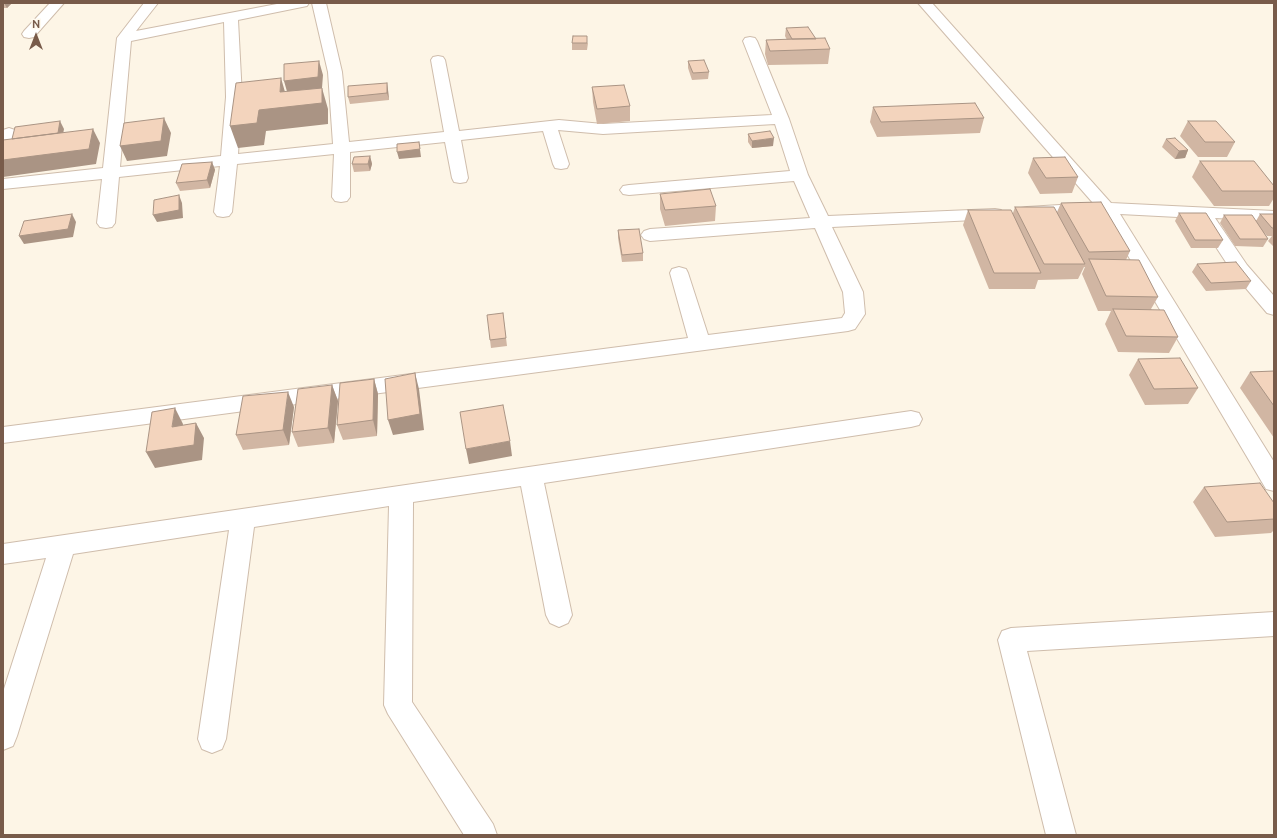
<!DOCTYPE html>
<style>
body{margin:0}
#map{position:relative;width:1277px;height:838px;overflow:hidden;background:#fdf5e6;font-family:Ubuntu,sans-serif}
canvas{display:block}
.frame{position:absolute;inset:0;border:4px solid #785b4a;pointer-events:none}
.north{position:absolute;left:16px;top:16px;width:40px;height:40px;-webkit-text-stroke:3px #fff9ed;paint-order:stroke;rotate:0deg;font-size:11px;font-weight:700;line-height:16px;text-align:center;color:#785b4a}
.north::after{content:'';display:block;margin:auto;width:14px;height:18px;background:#785b4a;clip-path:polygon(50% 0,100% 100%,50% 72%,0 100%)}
</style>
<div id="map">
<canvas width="1277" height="838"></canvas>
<div class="frame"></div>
<div class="north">N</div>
</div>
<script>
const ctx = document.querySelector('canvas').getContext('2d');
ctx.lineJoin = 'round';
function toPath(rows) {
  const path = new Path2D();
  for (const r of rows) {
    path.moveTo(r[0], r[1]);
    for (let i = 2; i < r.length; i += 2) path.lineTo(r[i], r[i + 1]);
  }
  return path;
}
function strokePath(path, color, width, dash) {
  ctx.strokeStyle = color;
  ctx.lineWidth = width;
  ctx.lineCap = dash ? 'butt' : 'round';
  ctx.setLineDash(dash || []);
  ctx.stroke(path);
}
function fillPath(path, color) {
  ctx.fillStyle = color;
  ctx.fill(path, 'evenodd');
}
const minor = toPath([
 [50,3,64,3,34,37,29,38,24,37,22,34,24,31,50,3],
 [144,3,158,3,136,31,282,3,309,3,307,6,302,7,238,20,242,97,238,154,333,144,328,72,312,3,326,3,342,72,349,142,444,132,431,60,433,57,438,56,443,57,445,60,459,131,559,120,603,124,772,115,743,41,745,38,750,37,755,38,757,41,789,119,808,175,828,216,995,209,1001,210,1004,214,1001,218,995,219,832,227,863,292,865,314,855,329,848,331,3,443,3,427,688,338,670,273,672,269,679,267,686,269,688,273,708,335,842,318,845,313,843,292,815,228,650,241,644,239,641,235,644,231,650,229,810,218,794,181,629,195,623,194,620,190,623,186,629,185,790,171,775,124,603,134,558,130,569,164,567,168,561,169,555,168,553,164,543,131,461,140,468,178,466,182,460,183,454,182,452,178,445,142,350,152,350,197,347,201,341,202,335,201,332,197,334,154,237,164,232,212,229,216,223,217,217,216,214,212,220,166,119,177,115,223,112,227,106,228,100,227,97,223,102,179,3,189,3,179,103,168,117,38,144,3],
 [224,22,226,97,221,156,120,167,131,41,224,22],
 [918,3,932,3,1111,203,1274,211,1274,221,1215,218,1247,265,1274,296,1274,315,1267,313,1233,273,1197,218,1120,214,1274,462,1274,491,1266,489,1111,227,1101,214,1027,217,1021,216,1018,212,1021,208,1027,207,1093,203,918,3],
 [9,128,15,130,17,133,9,149,3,151,3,130,9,128],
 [911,411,919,413,922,419,919,425,911,427,544,483,572,615,568,623,559,627,550,623,546,615,521,486,413,502,412,702,493,824,497,835,464,835,388,714,384,705,389,506,254,527,226,739,222,749,212,753,202,749,198,739,229,530,73,554,17,736,13,746,3,750,3,692,46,558,3,564,3,544,911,411],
 [1274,612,1274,636,1027,651,1076,835,1046,835,998,640,1002,631,1011,628,1274,612]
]);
const wall = toPath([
 [3,3,12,3,7,8,3,8],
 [786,28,816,39,830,49,828,64,768,65,765,54,766,40,787,40,785,36],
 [572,43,588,43,587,50,572,50],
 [688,61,709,72,708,79,692,80,688,68],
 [387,83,388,90,389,100,350,104,348,97],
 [592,87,630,106,630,121,597,124,593,102],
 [873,107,984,118,980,133,877,137,870,122],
 [1188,121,1235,142,1227,157,1198,157,1180,136],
 [748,134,773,146,752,148,748,142],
 [1166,139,1188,150,1185,158,1175,159,1162,147],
 [370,156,372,164,370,171,354,172,352,164],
 [1033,158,1078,177,1072,193,1040,194,1028,173],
 [1200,161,1274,186,1274,198,1269,206,1214,206,1192,177],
 [212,162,215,170,210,188,180,191,176,183],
 [660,194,716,206,715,221,665,226,660,209],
 [1061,203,1130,251,1126,260,1158,297,1151,309,1178,337,1169,353,1118,352,1105,324,1111,311,1098,311,1082,274,1085,267,1084,267,1078,279,1038,280,1035,289,989,289,963,225,968,210,1013,213,1015,207,1057,212],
 [1179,213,1223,240,1218,248,1191,248,1175,221],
 [1260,214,1274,214,1274,247,1268,241,1272,236,1267,236,1264,232,1268,239,1263,247,1235,246,1220,223,1224,215,1256,221],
 [618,230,643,253,643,261,622,262,618,238],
 [1197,264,1251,281,1246,289,1206,291,1192,272],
 [503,313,507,346,491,348,490,340],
 [1138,359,1198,388,1188,404,1145,405,1129,375],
 [1274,371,1274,438,1240,388,1250,372],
 [374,379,378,394,377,436,343,440,337,425],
 [332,385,338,401,334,443,298,447,292,432],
 [294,407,289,445,243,450,236,435],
 [1204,487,1274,503,1274,530,1271,533,1215,537,1193,502]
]);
const shadedWall = toPath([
 [4,3,12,3,7,8],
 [319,61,323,75,322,88,328,109,328,124,266,131,264,145,238,148,230,126,259,110,280,92,281,78,287,99,288,95,284,81],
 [387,83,388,90,389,100,387,93],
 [164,118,171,133,167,156,127,161,120,146],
 [60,121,64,129,62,140,12,139],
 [93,129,100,143,96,164,3,177,3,160],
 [774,138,773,146,752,148,752,141],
 [419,142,421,157,399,159,397,152],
 [1188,150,1185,158,1175,159,1179,151],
 [370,156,372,164,370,171,368,164],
 [212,162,215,170,210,188,207,180],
 [179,195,182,203,183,218,157,222,153,215],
 [72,214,76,222,73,237,24,244,19,236],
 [415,373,419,389,424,430,393,435,388,420],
 [374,379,378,394,377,436,373,420],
 [332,385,338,401,334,443,328,428],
 [288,392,294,407,289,445,283,430],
 [175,408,183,424,181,442,172,427],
 [196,423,204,438,202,460,155,468,146,452],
 [510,441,512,456,469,464,466,449]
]);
const building = toPath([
 [808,27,816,39,792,39,786,28,808,27],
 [573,36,587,36,587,43,572,43,573,36],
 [825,38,830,49,770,51,766,40,825,38],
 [704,60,709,72,693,73,688,61,704,60],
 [319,61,318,77,284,81,284,64,319,61],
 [281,78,280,92,322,88,322,103,259,110,257,123,230,126,236,83,281,78],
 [387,83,387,93,348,97,348,86,387,83],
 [624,85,630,106,597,109,592,87,624,85],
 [975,103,984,118,881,122,873,107,975,103],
 [164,118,161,141,120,146,124,123,164,118],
 [60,121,58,133,12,139,15,127,60,121],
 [1188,121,1216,121,1235,142,1205,142,1188,121],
 [93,129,89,149,3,160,3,140,93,129],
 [770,131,774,138,752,141,748,134,770,131],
 [1175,138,1188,150,1179,151,1166,139,1175,138],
 [419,142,420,149,397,152,397,144,419,142],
 [370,156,368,164,352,164,354,157,370,156],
 [1065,157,1078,177,1046,178,1033,158,1065,157],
 [1200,161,1254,161,1274,186,1274,191,1222,191,1200,161],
 [212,162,207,180,176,183,182,164,212,162],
 [710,189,716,206,665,210,660,194,710,189],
 [179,195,179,210,153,215,154,200,179,195],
 [1101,202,1130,251,1089,252,1061,203,1101,202],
 [1015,207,1054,207,1085,264,1044,264,1015,207],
 [968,210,1011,210,1041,273,994,273,968,210],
 [1179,213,1206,213,1223,240,1195,240,1179,213],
 [72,214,68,229,19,236,24,221,72,214],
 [1260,214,1274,214,1274,228,1272,228,1260,214],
 [1224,215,1252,215,1268,239,1240,239,1224,215],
 [639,229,643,253,622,255,618,230,639,229],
 [1089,259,1139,260,1158,297,1106,296,1089,259],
 [1236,262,1251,281,1211,283,1197,264,1236,262],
 [1113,309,1164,310,1178,337,1126,336,1113,309],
 [503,313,506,338,490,340,487,315,503,313],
 [1180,358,1198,388,1154,389,1138,359,1180,358],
 [1274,371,1274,406,1250,372,1274,371],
 [415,373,420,414,388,420,385,379,415,373],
 [374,379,373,420,337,425,340,383,374,379],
 [332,385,328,428,292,432,298,389,332,385],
 [288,392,283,430,236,435,243,396,288,392],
 [503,405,510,441,466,449,460,412,503,405],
 [175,408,172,427,196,423,194,445,146,452,152,412,175,408],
 [1260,483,1274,503,1274,519,1227,522,1204,487,1260,483]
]);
strokePath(minor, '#cfbdac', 2);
fillPath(minor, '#fff');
fillPath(wall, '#d1b6a3');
fillPath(shadedWall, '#aa9484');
fillPath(building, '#f3d4bd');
strokePath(building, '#aa9484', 1);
</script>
